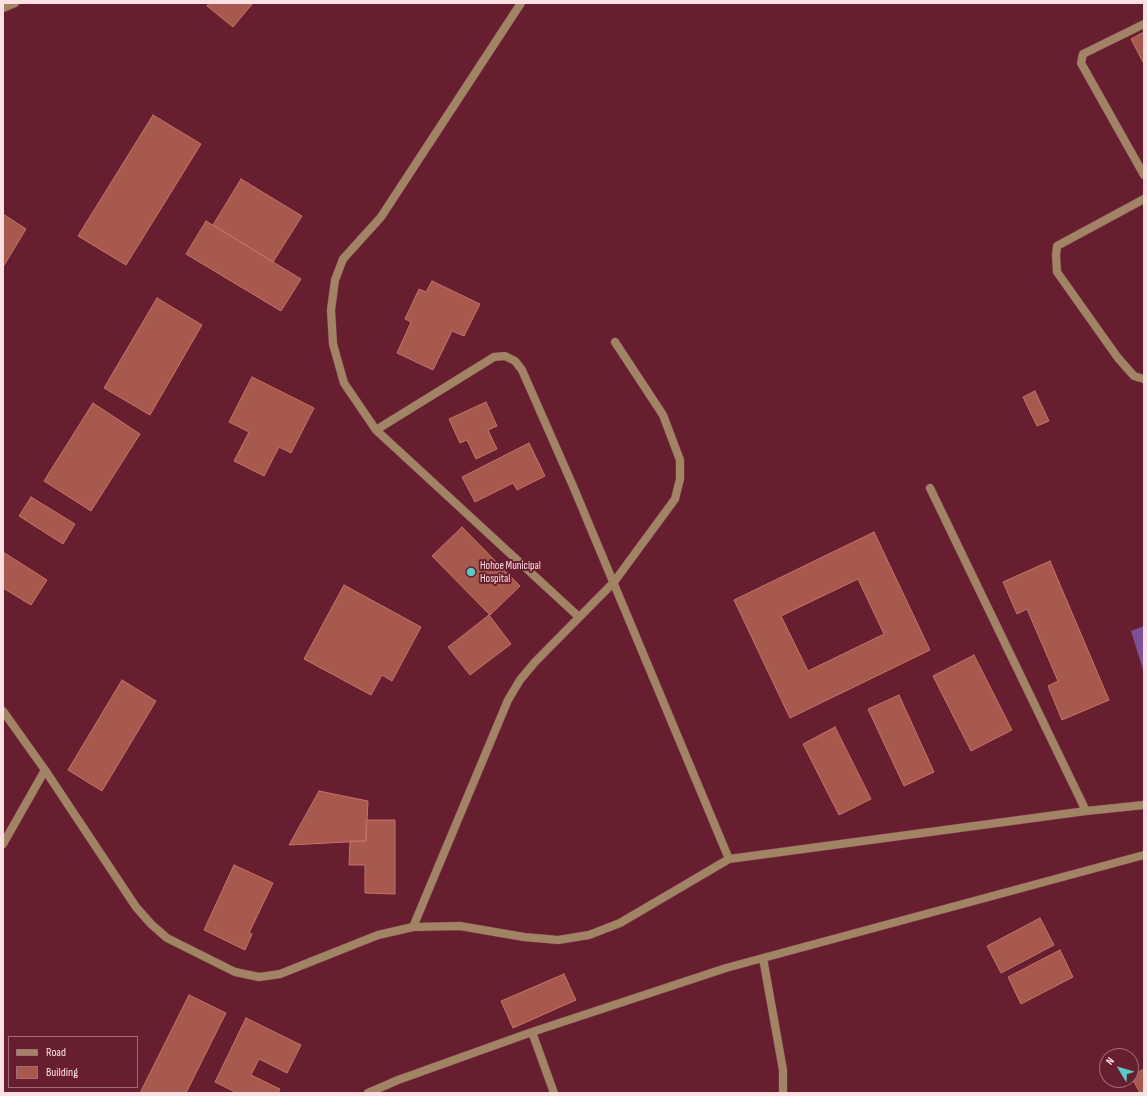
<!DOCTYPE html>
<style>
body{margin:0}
#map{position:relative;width:1147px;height:1096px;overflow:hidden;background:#671e2f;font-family:"Sofia Sans Condensed",sans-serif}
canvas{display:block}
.frame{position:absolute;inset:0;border:4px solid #fde0e4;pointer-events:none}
.legend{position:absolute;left:8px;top:1036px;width:130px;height:52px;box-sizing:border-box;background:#671e2f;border:1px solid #a36c77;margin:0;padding:5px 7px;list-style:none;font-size:12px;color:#fde0e4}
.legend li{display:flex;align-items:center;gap:8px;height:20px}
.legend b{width:20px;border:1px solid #a36c77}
.north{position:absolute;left:1099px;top:1048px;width:40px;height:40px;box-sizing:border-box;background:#671e2f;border:1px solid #a36c77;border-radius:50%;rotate:308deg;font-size:11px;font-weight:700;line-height:16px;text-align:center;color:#fde0e4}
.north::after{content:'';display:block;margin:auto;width:14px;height:18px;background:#54cdc7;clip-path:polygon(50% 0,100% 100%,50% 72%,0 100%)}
</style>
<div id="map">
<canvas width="1147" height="1096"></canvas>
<div class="frame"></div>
<ul class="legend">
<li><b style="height:5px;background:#a08464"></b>Road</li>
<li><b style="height:11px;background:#a7594d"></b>Building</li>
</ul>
<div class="north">N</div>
</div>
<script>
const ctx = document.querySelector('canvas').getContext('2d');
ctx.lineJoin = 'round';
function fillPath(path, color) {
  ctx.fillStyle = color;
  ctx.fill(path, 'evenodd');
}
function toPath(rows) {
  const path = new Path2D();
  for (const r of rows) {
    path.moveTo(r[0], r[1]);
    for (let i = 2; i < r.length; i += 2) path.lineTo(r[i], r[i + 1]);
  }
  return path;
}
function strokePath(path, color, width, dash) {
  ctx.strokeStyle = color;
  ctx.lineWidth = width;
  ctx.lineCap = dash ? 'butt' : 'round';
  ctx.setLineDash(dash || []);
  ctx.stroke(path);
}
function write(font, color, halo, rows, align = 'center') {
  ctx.font = font + ' "Sofia Sans Condensed",sans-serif';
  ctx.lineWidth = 4;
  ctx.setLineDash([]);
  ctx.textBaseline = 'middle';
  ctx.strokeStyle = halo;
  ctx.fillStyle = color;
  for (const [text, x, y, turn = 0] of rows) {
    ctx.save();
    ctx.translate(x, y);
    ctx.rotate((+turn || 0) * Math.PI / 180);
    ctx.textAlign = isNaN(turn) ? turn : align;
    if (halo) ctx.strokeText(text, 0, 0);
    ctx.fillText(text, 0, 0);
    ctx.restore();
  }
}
const green = toPath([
 [1144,626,1144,673,1131,631]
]);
const building = toPath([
 [209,3,253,3,233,27,207,6,209,3],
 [1144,32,1144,64,1131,39,1144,32],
 [153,115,201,144,126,265,78,236,153,115],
 [241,179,302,216,273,262,213,225,241,179],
 [3,214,26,229,3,267,3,214],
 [206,221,301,279,281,311,186,254,206,221],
 [432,281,480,304,464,336,452,331,433,370,397,353,411,322,405,319,419,289,426,292,432,281],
 [157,298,202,325,150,415,104,388,157,298],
 [252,377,314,408,291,453,279,447,264,476,234,461,249,432,229,422,252,377],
 [1035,391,1049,421,1037,426,1023,397,1035,391],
 [486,402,497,426,488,430,497,449,476,459,467,440,460,443,449,419,486,402],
 [93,403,140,434,91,511,44,481,93,403],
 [529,443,545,476,517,490,513,483,475,502,462,477,529,443],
 [31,497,75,524,63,544,19,516,31,497],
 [462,527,520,586,490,615,432,556,462,527],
 [874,532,930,650,790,718,734,600,874,532],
 [858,579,884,634,808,671,781,616,858,579],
 [3,552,47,580,31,605,3,588,3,552],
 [1050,561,1109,700,1062,720,1048,686,1058,681,1027,609,1017,614,1003,582,1050,561],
 [344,585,421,627,392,681,382,675,371,695,304,659,344,585],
 [489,615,511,644,470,675,448,647,489,615],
 [974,655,1012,730,971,751,933,676,974,655],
 [122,680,156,701,102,791,68,770,122,680],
 [899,695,934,772,904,786,868,709,899,695],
 [835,727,871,799,839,815,803,744,835,727],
 [319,791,368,801,366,841,289,845,319,791],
 [366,820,395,820,395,894,365,893,365,865,349,865,350,841,366,841,366,820],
 [234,865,273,883,249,933,252,934,245,950,204,930,234,865],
 [1040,918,1054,945,1001,973,987,946,1040,918],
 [1060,950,1073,977,1021,1004,1008,977,1060,950],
 [564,974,576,1000,513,1028,501,1001,564,974],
 [189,995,226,1013,186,1093,140,1093,189,995],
 [246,1018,301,1045,287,1073,259,1059,251,1075,280,1089,278,1093,237,1093,215,1082,246,1018],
 [1144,1069,1144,1093,1140,1093,1131,1076,1144,1069]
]);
const minor = toPath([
 [521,3,381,217,343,259,335,280,331,310,333,344,344,383,376,430,579,617],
 [3,8,15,3],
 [1144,24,1083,54,1081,63,1144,175],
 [1144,199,1057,246,1056,255,1057,272,1118,358,1134,376,1144,379],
 [376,430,494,357,505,356,515,361,522,370,573,486,729,859],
 [930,488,1086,811],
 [3,711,45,770,136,907,151,924,167,938,235,972,259,977,280,974,378,935,413,927,460,926,524,937,558,940,589,935,620,923,729,859,1086,811,1144,805],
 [3,844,45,770],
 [413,927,508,700,520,680,535,662,614,582,675,499,680,479,680,460,663,415,615,342],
 [763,958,783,1070,783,1093],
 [532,1032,554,1093],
 [368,1093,398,1080,532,1032,726,968,1144,855]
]);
const markers = [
 [471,572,5,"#54cdc7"]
];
const poiNames = [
 ["Hohoe Municipal",480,566],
 ["Hospital",480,579]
];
fillPath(green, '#7a5396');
fillPath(building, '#a7594d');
strokePath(building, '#c57467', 1);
strokePath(minor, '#7f3d4c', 9);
strokePath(minor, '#a08464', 8);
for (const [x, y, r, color] of markers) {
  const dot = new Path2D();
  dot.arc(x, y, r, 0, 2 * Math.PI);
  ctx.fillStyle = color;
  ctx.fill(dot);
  strokePath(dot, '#671e2f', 1.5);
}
write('11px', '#fde0e4', '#671e2f', poiNames, 'left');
</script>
